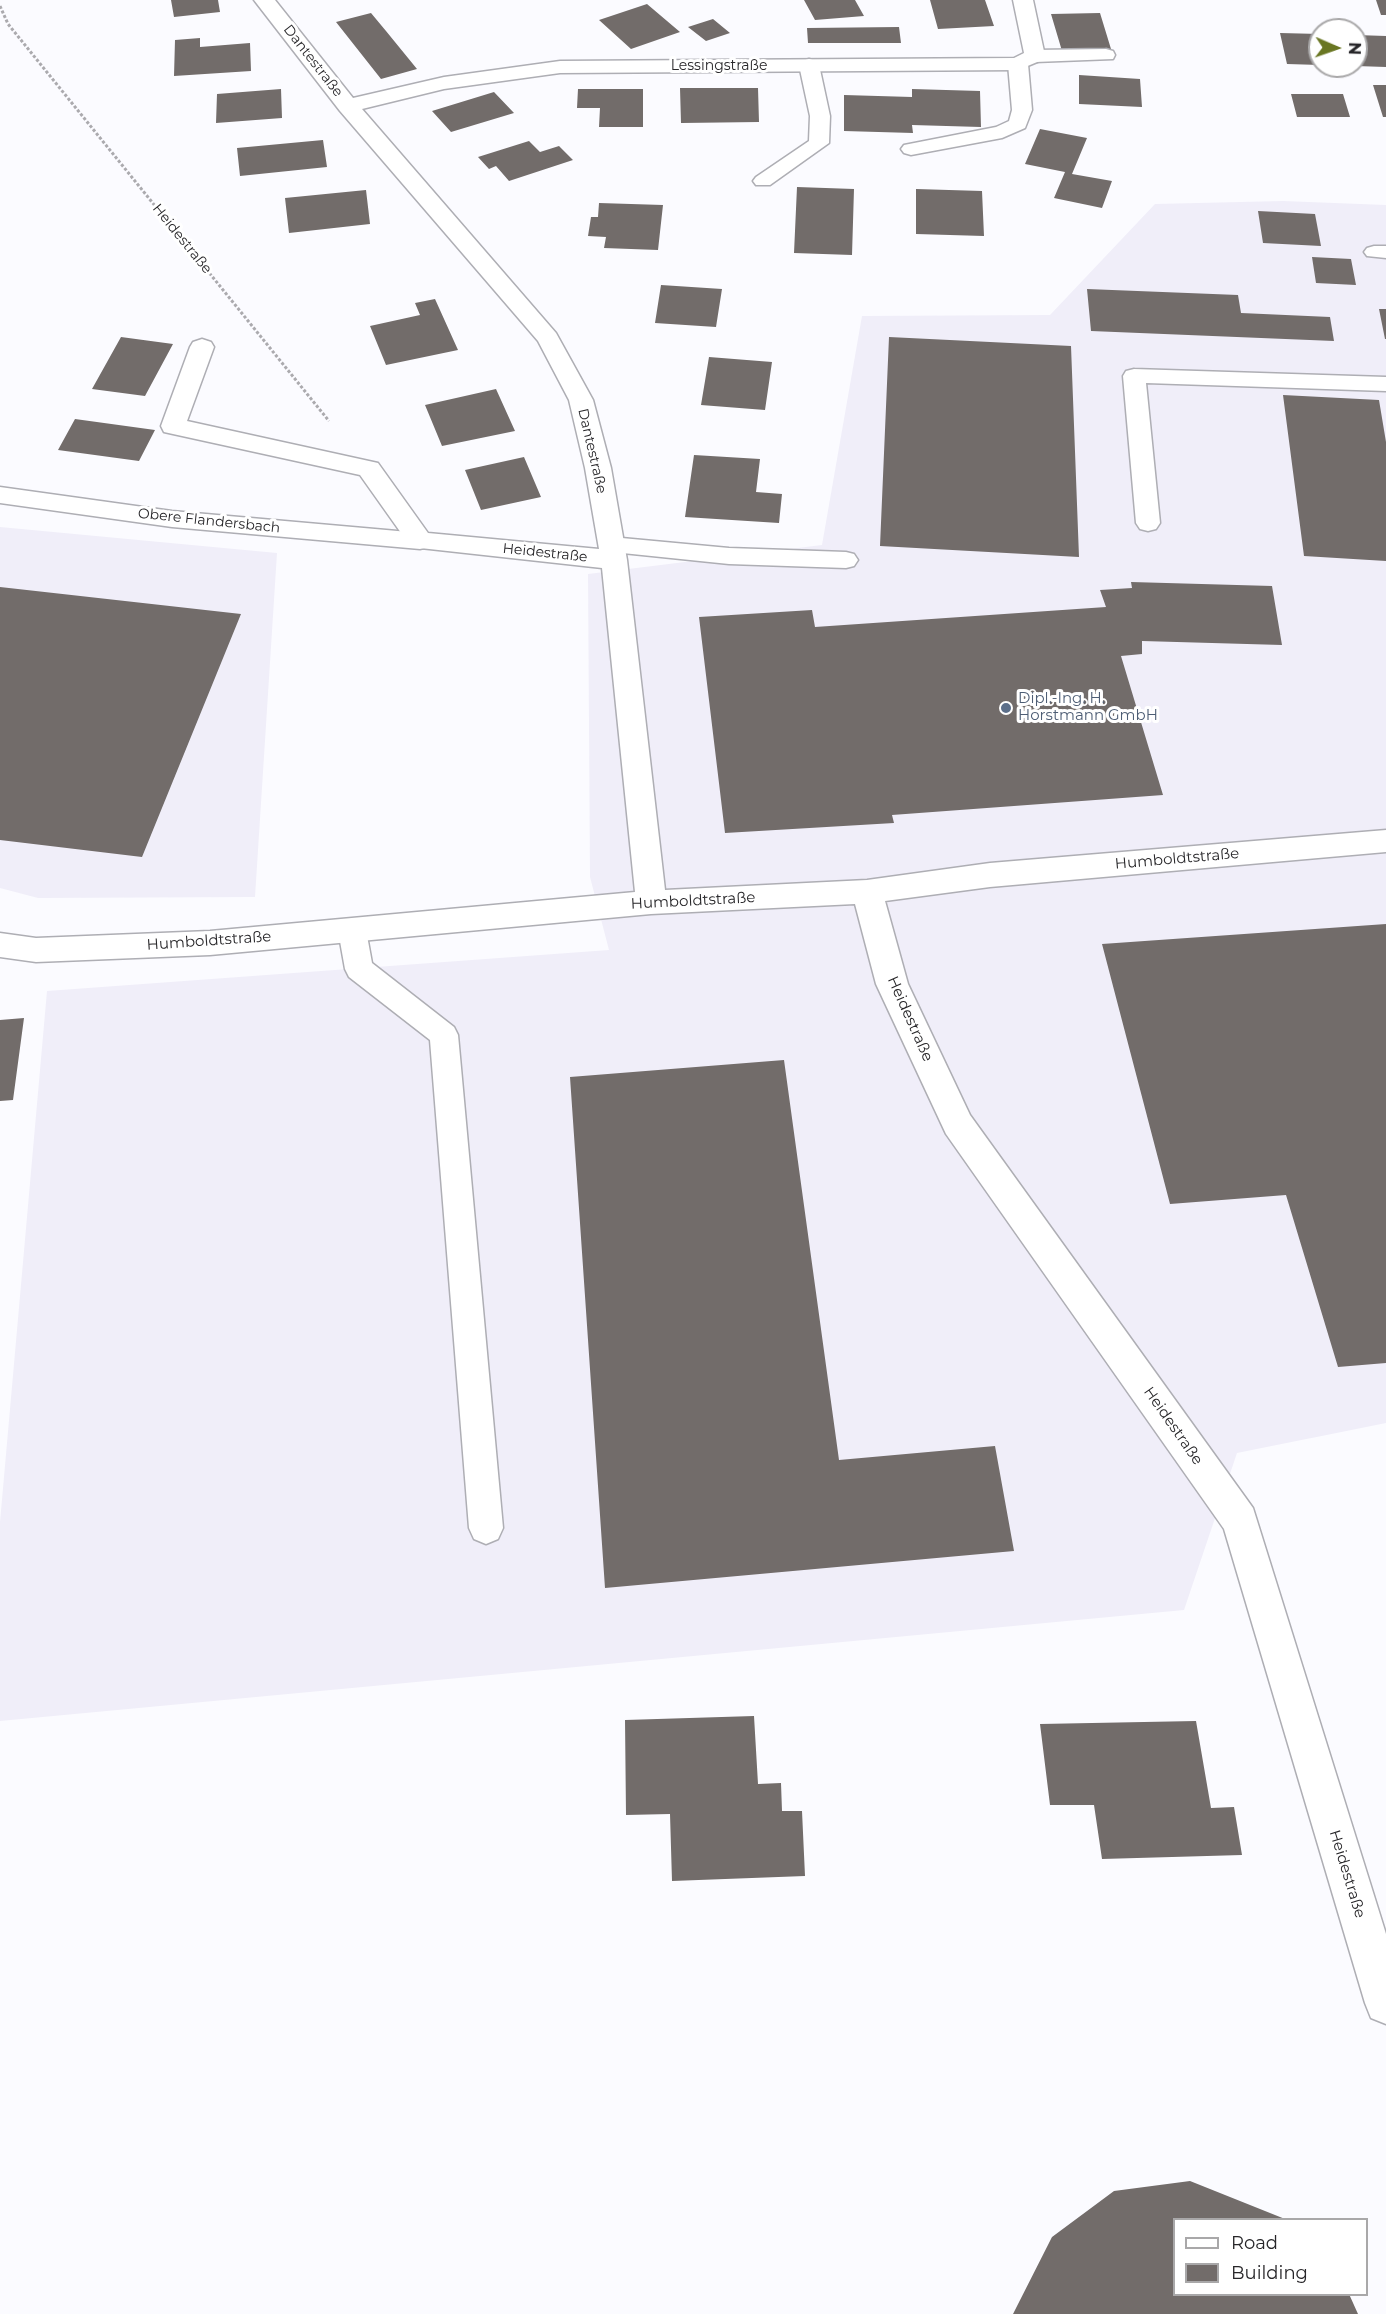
<!DOCTYPE html>
<meta charset="utf-8">
<style>
body{margin:0}
#map{position:relative;width:1386px;height:2314px;overflow:hidden;background:#fbfbff;font-family:Montserrat,sans-serif}
canvas{display:block}
.legend{position:absolute;left:1173px;top:2218px;width:195px;height:78px;box-sizing:border-box;background:#fff;border:2px solid #a9a8a9;margin:0;padding:8px 10px;list-style:none;font-size:18px;color:#272629}
.legend li{display:flex;align-items:center;gap:12px;height:30px}
.legend b{width:30px;border:2px solid #a9a8a9}
.north{position:absolute;left:1308px;top:18px;width:60px;height:60px;box-sizing:border-box;background:#fff;border:2px solid #a9a8a9;border-radius:50%;rotate:92deg;font-size:16px;font-weight:700;line-height:24px;text-align:center;color:#272629}
.north::after{content:'';display:block;margin:auto;width:21px;height:27px;background:#697622;clip-path:polygon(50% 0,100% 100%,50% 72%,0 100%)}
</style>
<div id="map">
<canvas width="1386" height="2314"></canvas>
<ul class="legend">
<li><b style="height:8px;background:#fff"></b>Road</li>
<li><b style="height:16px;background:#726c6a"></b>Building</li>
</ul>
<div class="north">N</div>
</div>
<script>
const ctx = document.querySelector('canvas').getContext('2d');
ctx.lineJoin = 'round';
function fillPath(path, color) {
  ctx.fillStyle = color;
  ctx.fill(path, 'evenodd');
}
function toPath(rows) {
  const path = new Path2D();
  for (const r of rows) {
    path.moveTo(r[0], r[1]);
    for (let i = 2; i < r.length; i += 2) path.lineTo(r[i], r[i + 1]);
  }
  return path;
}
function strokePath(path, color, width, dash) {
  ctx.strokeStyle = color;
  ctx.lineWidth = width;
  ctx.lineCap = dash ? 'butt' : 'round';
  ctx.setLineDash(dash || []);
  ctx.stroke(path);
}
function write(font, color, halo, rows, align = 'center') {
  ctx.font = font + ' Montserrat,sans-serif';
  ctx.lineWidth = 6;
  ctx.setLineDash([]);
  ctx.textBaseline = 'middle';
  ctx.strokeStyle = halo;
  ctx.fillStyle = color;
  for (const [text, x, y, turn = 0] of rows) {
    ctx.save();
    ctx.translate(x, y);
    ctx.rotate((+turn || 0) * Math.PI / 180);
    ctx.textAlign = isNaN(turn) ? turn : align;
    if (halo) ctx.strokeText(text, 0, 0);
    ctx.fillText(text, 0, 0);
    ctx.restore();
  }
}
const built = toPath([
 [1283,201,1386,205,1386,1423,1237,1453,1184,1610,0,1721,0,1522,47,991,609,950,590,877,588,574,822,545,862,316,1050,315,1155,204],
 [0,527,277,553,255,897,38,898,0,888]
]);
const building = toPath([
 [171,0,218,0,220,12,174,17],
 [804,0,855,0,864,16,815,20],
 [930,0,985,0,994,26,938,29],
 [1376,0,1386,0,1386,15,1381,15],
 [647,4,680,32,631,49,599,20],
 [371,13,386,31,417,69,381,79,336,22],
 [1100,13,1111,49,1062,51,1051,14],
 [713,19,730,33,706,41,688,27],
 [899,27,901,43,808,43,807,28],
 [1280,33,1320,34,1320,65,1287,64],
 [1356,35,1386,36,1386,67,1356,66],
 [200,38,200,47,250,43,251,71,174,76,175,40],
 [1079,75,1140,79,1142,107,1079,104],
 [1373,85,1386,85,1386,117,1383,117],
 [680,88,758,88,759,122,681,123],
 [281,89,282,118,216,123,217,94],
 [578,89,643,89,643,127,599,127,600,108,577,108],
 [912,89,980,91,981,127,912,125,913,133,844,131,844,95,912,97],
 [494,92,514,113,451,132,432,111],
 [1291,94,1343,94,1350,117,1297,117],
 [1040,129,1087,138,1072,174,1112,181,1102,208,1054,198,1065,172,1025,164],
 [323,140,327,167,240,176,237,148],
 [529,141,540,152,559,146,573,160,509,181,496,166,489,169,478,157],
 [797,187,854,189,852,255,794,253],
 [916,189,982,191,984,236,916,234],
 [366,190,370,224,289,233,285,198],
 [599,203,663,205,658,250,604,248,606,237,588,236,591,217,598,217],
 [1258,211,1315,214,1321,246,1263,243],
 [1312,257,1351,259,1356,285,1316,283],
 [661,285,722,289,716,327,655,323],
 [1087,289,1238,295,1241,313,1330,317,1334,341,1091,331],
 [435,299,458,350,386,365,370,326,420,315,415,303],
 [1379,309,1386,309,1386,339,1385,339],
 [121,337,173,344,145,396,92,389],
 [889,337,1071,346,1079,557,880,546],
 [709,357,772,362,765,410,701,405],
 [496,389,515,431,442,446,425,405],
 [1283,395,1379,400,1386,442,1386,561,1304,556],
 [75,419,155,430,139,461,58,450],
 [694,455,760,459,756,492,782,494,779,523,685,517],
 [524,457,541,497,481,510,465,470],
 [1131,582,1272,586,1282,645,1142,641,1142,654,1121,656,1163,795,892,815,894,823,725,833,699,617,812,610,815,627,1106,607,1100,590,1132,588],
 [0,587,241,614,142,857,0,840],
 [1386,924,1386,1363,1338,1367,1286,1195,1170,1204,1102,944],
 [24,1018,13,1100,0,1101,0,1020],
 [784,1060,839,1460,995,1446,1014,1551,605,1588,570,1077],
 [754,1716,758,1784,781,1783,782,1811,802,1811,805,1876,672,1881,670,1814,626,1815,625,1720],
 [1196,1721,1211,1808,1234,1807,1242,1855,1102,1859,1094,1805,1050,1805,1040,1724],
 [1190,2181,1285,2219,1174,2220,1174,2294,1349,2294,1358,2314,1013,2314,1052,2237,1114,2191]
]);
const path = toPath([
 [0,6,8,24,329,421]
]);
const service = toPath([
 [1106,49,1113,51,1115,55,1113,59,1035,62,1028,60,1026,56,1028,52,1035,50,1106,49],
 [1018,58,1025,60,1028,64,1032,110,1025,128,1002,138,911,155,904,153,901,149,904,145,996,127,1009,121,1012,110,1008,64,1011,60,1018,58],
 [809,59,816,61,819,65,830,116,829,143,770,185,756,185,753,181,756,177,809,141,810,116,799,65,802,61,809,59],
 [1374,246,1386,246,1386,258,1367,256,1364,252,1367,248,1374,246],
 [1134,369,1386,377,1386,391,1146,383,1160,523,1156,529,1148,531,1140,529,1136,523,1123,376,1126,371,1134,369],
 [0,487,172,511,420,533,428,535,432,541,428,547,420,549,172,527,0,503,0,487],
 [611,537,729,548,846,552,854,554,858,560,854,566,846,568,729,564,603,551,599,545,603,539,611,537],
 [352,919,362,922,366,930,372,963,454,1027,458,1035,503,1528,498,1539,486,1544,474,1539,469,1528,430,1040,349,977,345,969,338,930,342,922,352,919]
]);
const minor = toPath([
 [254,0,275,0,353,98,444,77,560,61,1014,58,1024,53,1013,0,1033,0,1045,56,1042,60,1018,70,560,73,444,89,362,109,556,333,593,400,611,468,627,560,665,890,867,880,990,863,1386,830,1386,852,990,887,885,901,908,984,970,1115,1253,1508,1386,1934,1386,2024,1371,2018,1365,2003,1224,1529,946,1134,876,984,855,904,651,914,210,955,36,962,0,957,0,933,36,938,210,931,635,892,602,568,411,547,360,475,173,434,164,432,161,426,190,347,193,342,202,339,211,342,214,347,187,421,378,463,428,533,599,549,585,468,569,400,538,341,340,111,254,0]
]);
const markers = [
 [1006,708,6,"#5c6f8a"]
];
const farStreetnames = [
 ["Dantestraße",313,61,52],
 ["Lessingstraße",719,66],
 ["Heidestraße",182,239,51],
 ["Dantestraße",592,451,77],
 ["Obere Flandersbach",209,521,6],
 ["Heidestraße",545,553,6]
];
const serviceNames = [
 ["Dipl.-Ing. H.",1018,699],
 ["Horstmann GmbH",1018,716]
];
const streetNames = [
 ["Humboldtstraße",1177,859,-5],
 ["Humboldtstraße",693,901,-3],
 ["Humboldtstraße",209,941,-4],
 ["Heidestraße",910,1019,66],
 ["Heidestraße",1173,1426,55],
 ["Heidestraße",1347,1874,73]
];
fillPath(built, '#f0eef9');
fillPath(building, '#726c6a');
strokePath(service, '#aeaeb4', 3);
strokePath(minor, '#aeaeb4', 3);
strokePath(path, '#abaaae', 3, [3, 2]);
fillPath(service, '#fff');
fillPath(minor, '#fff');
for (const [x, y, r, color] of markers) {
  const dot = new Path2D();
  dot.arc(x, y, r, 0, 2 * Math.PI);
  ctx.fillStyle = color;
  ctx.fill(dot);
  strokePath(dot, '#fff', 2);
}
write('14px', '#272629', '#fff', farStreetnames);
write('15px', '#4e5e75', '#fff', serviceNames, 'left');
write('15px', '#272629', '#fff', streetNames);
</script>
